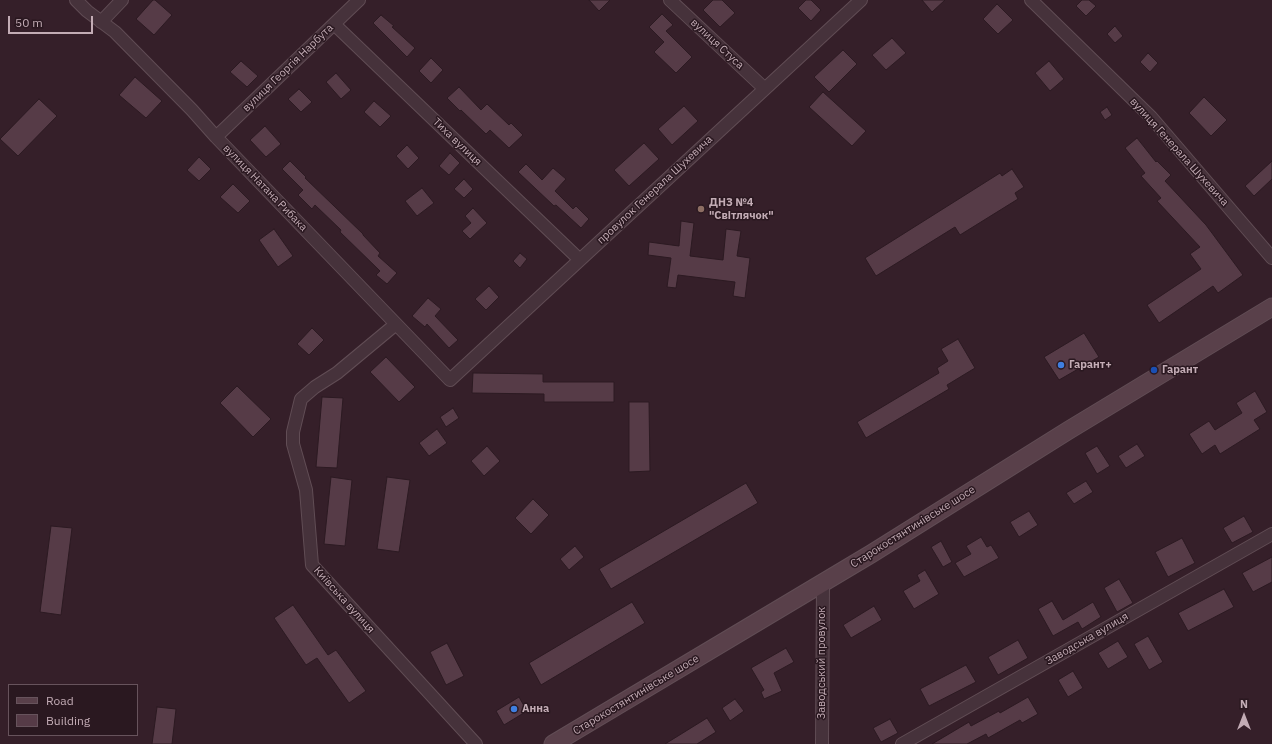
<!DOCTYPE html>
<meta charset="utf-8">
<style>
body{margin:0}
#map{position:relative;width:1272px;height:744px;overflow:hidden;background:#351f29;font-family:"IBM Plex Sans",sans-serif}
canvas{display:block}
.legend{position:absolute;left:8px;top:684px;width:130px;height:52px;box-sizing:border-box;background:#2a1820;border:1px solid #67535c;margin:0;padding:5px 7px;list-style:none;font-size:12px;color:#c3acb5}
.legend li{display:flex;align-items:center;gap:8px;height:20px}
.legend b{width:20px;border:1px solid #67535c}
.north{position:absolute;left:1224px;top:696px;width:40px;height:40px;-webkit-text-stroke:3px #2a1820;paint-order:stroke;rotate:0deg;font-size:11px;font-weight:700;line-height:16px;text-align:center;color:#c3acb5}
.north::after{content:'';display:block;margin:auto;width:14px;height:18px;background:#c3acb5;clip-path:polygon(50% 0,100% 100%,50% 72%,0 100%)}
.scale{position:absolute;left:8px;top:16px;width:85px;height:18px;box-sizing:border-box;border:2px solid #c3acb5;border-top:0;padding-left:5px;font-size:12px;line-height:14px;white-space:nowrap;color:#c3acb5;-webkit-text-stroke:3px #2a1820;paint-order:stroke}
</style>
<div id="map">
<canvas width="1272" height="744"></canvas>
<ul class="legend">
<li><b style="height:5px;background:#59404a"></b>Road</li>
<li><b style="height:11px;background:#563b47"></b>Building</li>
</ul>
<div class="north">N</div>
<div class="scale">50 m</div>
</div>
<script>
const ctx = document.querySelector('canvas').getContext('2d');
ctx.lineJoin = 'round';
function fillPath(path, color) {
  ctx.fillStyle = color;
  ctx.fill(path, 'evenodd');
}
function toPath(rows) {
  const path = new Path2D();
  for (const r of rows) {
    path.moveTo(r[0], r[1]);
    for (let i = 2; i < r.length; i += 2) path.lineTo(r[i], r[i + 1]);
  }
  return path;
}
function strokePath(path, color, width, dash) {
  ctx.strokeStyle = color;
  ctx.lineWidth = width;
  ctx.lineCap = dash ? 'butt' : 'round';
  ctx.setLineDash(dash || []);
  ctx.stroke(path);
}
function write(font, color, halo, rows, align = 'center') {
  ctx.font = font + ' "IBM Plex Sans",sans-serif';
  ctx.lineWidth = 3;
  ctx.setLineDash([]);
  ctx.textBaseline = 'middle';
  ctx.strokeStyle = halo;
  ctx.fillStyle = color;
  for (const [text, x, y, turn = 0] of rows) {
    ctx.save();
    ctx.translate(x, y);
    ctx.rotate((+turn || 0) * Math.PI / 180);
    ctx.textAlign = isNaN(turn) ? turn : align;
    if (halo) ctx.strokeText(text, 0, 0);
    ctx.fillText(text, 0, 0);
    ctx.restore();
  }
}
const building = toPath([
 [153,0,155,0,172,15,154,35,136,19,153,0],
 [589,0,610,0,599,11,589,0],
 [713,0,722,0,735,13,720,27,703,10,713,0],
 [806,0,811,0,821,10,811,21,798,8,806,0],
 [922,0,945,0,932,12,922,0],
 [1082,0,1089,0,1096,6,1086,16,1076,6,1082,0],
 [997,4,1013,20,998,34,983,19,997,4],
 [662,14,673,25,666,31,692,57,676,73,654,52,664,42,649,27,662,14],
 [381,15,394,26,392,27,415,48,407,57,373,23,381,15],
 [1115,26,1123,36,1115,43,1107,34,1115,26],
 [892,38,906,53,886,70,872,55,892,38],
 [843,50,857,64,829,92,814,77,843,50],
 [1148,53,1158,63,1150,72,1140,62,1148,53],
 [431,58,443,70,431,83,419,71,431,58],
 [241,61,258,76,247,87,230,72,241,61],
 [1049,61,1064,79,1050,91,1035,73,1049,61],
 [336,73,351,90,341,99,326,82,336,73],
 [135,77,162,101,146,118,119,95,135,77],
 [459,87,481,110,487,104,509,125,511,123,523,135,509,148,490,130,486,134,461,110,460,111,447,98,459,87],
 [299,89,312,102,301,112,288,99,299,89],
 [823,92,866,131,852,146,809,107,823,92],
 [1204,97,1227,120,1211,136,1189,113,1204,97],
 [39,99,57,116,18,156,0,139,39,99],
 [374,101,391,116,380,127,364,112,374,101],
 [684,106,698,121,672,145,658,129,684,106],
 [1107,107,1112,115,1105,120,1100,112,1107,107],
 [265,126,281,144,266,157,250,140,265,126],
 [1137,138,1156,162,1157,161,1171,175,1165,181,1206,225,1243,275,1218,293,1213,286,1159,323,1147,305,1201,269,1190,254,1200,247,1157,201,1161,198,1141,176,1145,173,1125,148,1137,138],
 [644,143,659,159,629,186,614,170,644,143],
 [407,145,419,158,408,169,396,156,407,145],
 [450,153,460,163,449,175,439,166,450,153],
 [199,157,211,169,199,181,187,170,199,157],
 [290,161,306,177,305,178,363,234,363,235,380,253,378,256,397,273,387,284,376,275,380,271,340,232,341,230,315,205,312,209,298,195,303,190,282,169,290,161],
 [1272,161,1272,179,1254,196,1245,186,1272,161],
 [526,164,542,180,553,168,566,179,555,191,573,209,576,206,589,219,581,228,556,205,554,206,518,172,526,164],
 [1012,169,1024,187,1015,193,1018,199,960,235,955,227,876,276,865,258,1000,173,1002,176,1012,169],
 [464,179,473,189,464,198,454,189,464,179],
 [233,184,250,201,238,213,220,197,233,184],
 [422,188,434,203,417,216,405,201,422,188],
 [473,208,487,223,470,239,462,231,471,223,465,216,473,208],
 [681,221,694,223,690,256,723,260,726,229,741,231,737,256,750,258,745,298,733,296,735,282,678,275,676,288,667,287,671,258,648,255,649,242,679,246,681,221],
 [274,229,293,256,278,267,259,240,274,229],
 [520,253,527,259,520,268,513,261,520,253],
 [489,286,499,297,486,310,475,299,489,286],
 [428,298,441,309,435,316,458,340,449,348,427,324,425,327,412,316,428,298],
 [312,328,324,340,309,355,297,344,312,328],
 [1084,333,1099,357,1059,380,1044,357,1084,333],
 [958,339,975,368,947,385,949,389,866,438,857,422,939,373,937,368,948,361,941,349,958,339],
 [386,357,415,387,399,402,370,372,386,357],
 [473,373,543,374,543,382,614,382,614,402,544,402,544,394,472,393,473,373],
 [237,386,271,419,253,437,220,403,237,386],
 [1255,391,1267,412,1254,420,1260,429,1220,454,1215,445,1202,454,1189,434,1209,421,1215,430,1242,413,1236,403,1255,391],
 [322,397,343,398,337,468,316,467,322,397],
 [629,402,649,402,650,471,629,472,629,402],
 [453,408,459,418,446,427,440,417,453,408],
 [437,429,447,443,429,456,419,443,437,429],
 [1137,444,1145,456,1126,468,1118,456,1137,444],
 [487,446,500,461,484,476,471,461,487,446],
 [1097,446,1110,466,1097,474,1085,453,1097,446],
 [331,477,352,480,345,546,324,544,331,477],
 [387,477,410,480,399,552,377,549,387,477],
 [1086,481,1093,492,1074,504,1066,493,1086,481],
 [746,483,758,503,611,589,599,569,746,483],
 [533,499,549,515,531,534,515,518,533,499],
 [1029,511,1038,525,1019,537,1010,522,1029,511],
 [1244,516,1253,532,1232,543,1223,528,1244,516],
 [51,526,72,528,61,615,40,612,51,526],
 [981,537,987,547,991,545,999,558,964,577,955,563,971,554,966,546,981,537],
 [1182,538,1195,563,1168,577,1155,552,1182,538],
 [941,541,952,562,943,567,931,547,941,541],
 [575,546,584,557,569,570,560,559,575,546],
 [1272,557,1272,582,1253,592,1242,573,1272,557],
 [925,570,939,594,914,609,903,591,920,581,917,575,925,570],
 [1119,579,1133,603,1117,612,1104,588,1119,579],
 [1224,589,1234,607,1188,631,1178,613,1224,589],
 [1052,601,1063,620,1093,602,1101,617,1082,629,1078,622,1053,636,1038,609,1052,601],
 [632,602,645,623,541,685,529,663,632,602],
 [293,605,328,655,336,650,366,691,349,703,317,658,306,665,274,618,293,605],
 [874,606,882,620,851,638,843,625,874,606],
 [1148,636,1163,662,1149,670,1134,644,1148,636],
 [1018,640,1028,658,998,675,988,657,1018,640],
 [1118,641,1128,657,1108,669,1098,653,1118,641],
 [447,643,464,676,446,685,430,652,447,643],
 [786,648,794,662,774,673,782,691,764,699,761,692,764,690,751,668,786,648],
 [966,665,976,682,929,706,920,689,966,665],
 [1073,671,1083,688,1068,697,1058,680,1073,671],
 [519,697,527,711,504,725,496,711,519,697],
 [1028,697,1038,714,1022,723,1020,720,988,738,986,734,967,744,932,744,969,722,971,726,999,711,1000,713,1028,697],
 [735,699,744,711,730,721,722,708,735,699],
 [157,707,176,709,172,744,152,744,157,707],
 [707,718,716,732,697,744,665,744,707,718],
 [890,719,898,733,881,742,873,728,890,719]
]);
const street = toPath([
 [76,0,87,11,115,32,192,110,216,137,450,380,861,0],
 [670,0,765,89],
 [1031,0,1151,117,1272,258],
 [101,22,122,0],
 [334,24,580,260],
 [216,137,359,0],
 [396,324,337,373,315,387,301,399,293,432,293,444,306,490,312,565,476,744],
 [822,744,823,583],
 [902,744,1272,534]
]);
const secondary = toPath([
 [553,744,871,554,1069,430,1272,307]
]);
const markers = [
 [701,209,4,"#8d6e63"],
 [1061,365,4,"#3f7fe0"],
 [1154,370,4,"#1a4fb4"],
 [514,709,4,"#3f7fe0"]
];
const streetNames = [
 ["вулиця Стуса",717,44,43],
 ["вулиця Георгія Нарбута",288,68,-44],
 ["Тиха вулиця",457,142,44],
 ["вулиця Генерала Шухевича",1179,152,48],
 ["вулиця Натана Рибака",265,188,46],
 ["провулок Генерала Шухевича",655,190,-43],
 ["Старокостянтинівське шосе",913,527,-32],
 ["Київська вулиця",344,600,48],
 ["Заводська вулиця",1087,639,-30],
 ["Заводський провулок",822,663,-90],
 ["Старокостянтинівське шосе",636,695,-31]
];
const poiNames = [
 ["ДНЗ №4",709,203],
 ["\"Світлячок\"",709,216],
 ["Гарант+",1069,365],
 ["Гарант",1162,370],
 ["Анна",522,709]
];
fillPath(building, '#563b47');
strokePath(building, '#2c1a22', 1);
strokePath(street, '#614d55', 14);
strokePath(secondary, '#614d55', 19);
strokePath(street, '#46323b', 12);
strokePath(secondary, '#59404a', 17);
for (const [x, y, r, color] of markers) {
  const dot = new Path2D();
  dot.arc(x, y, r, 0, 2 * Math.PI);
  ctx.fillStyle = color;
  ctx.fill(dot);
  strokePath(dot, '#2a1820', 1.5);
}
write('11px', '#c3acb5', '#2a1820', streetNames);
write('bold 11px', '#c3acb5', '#2a1820', poiNames, 'left');
</script>
